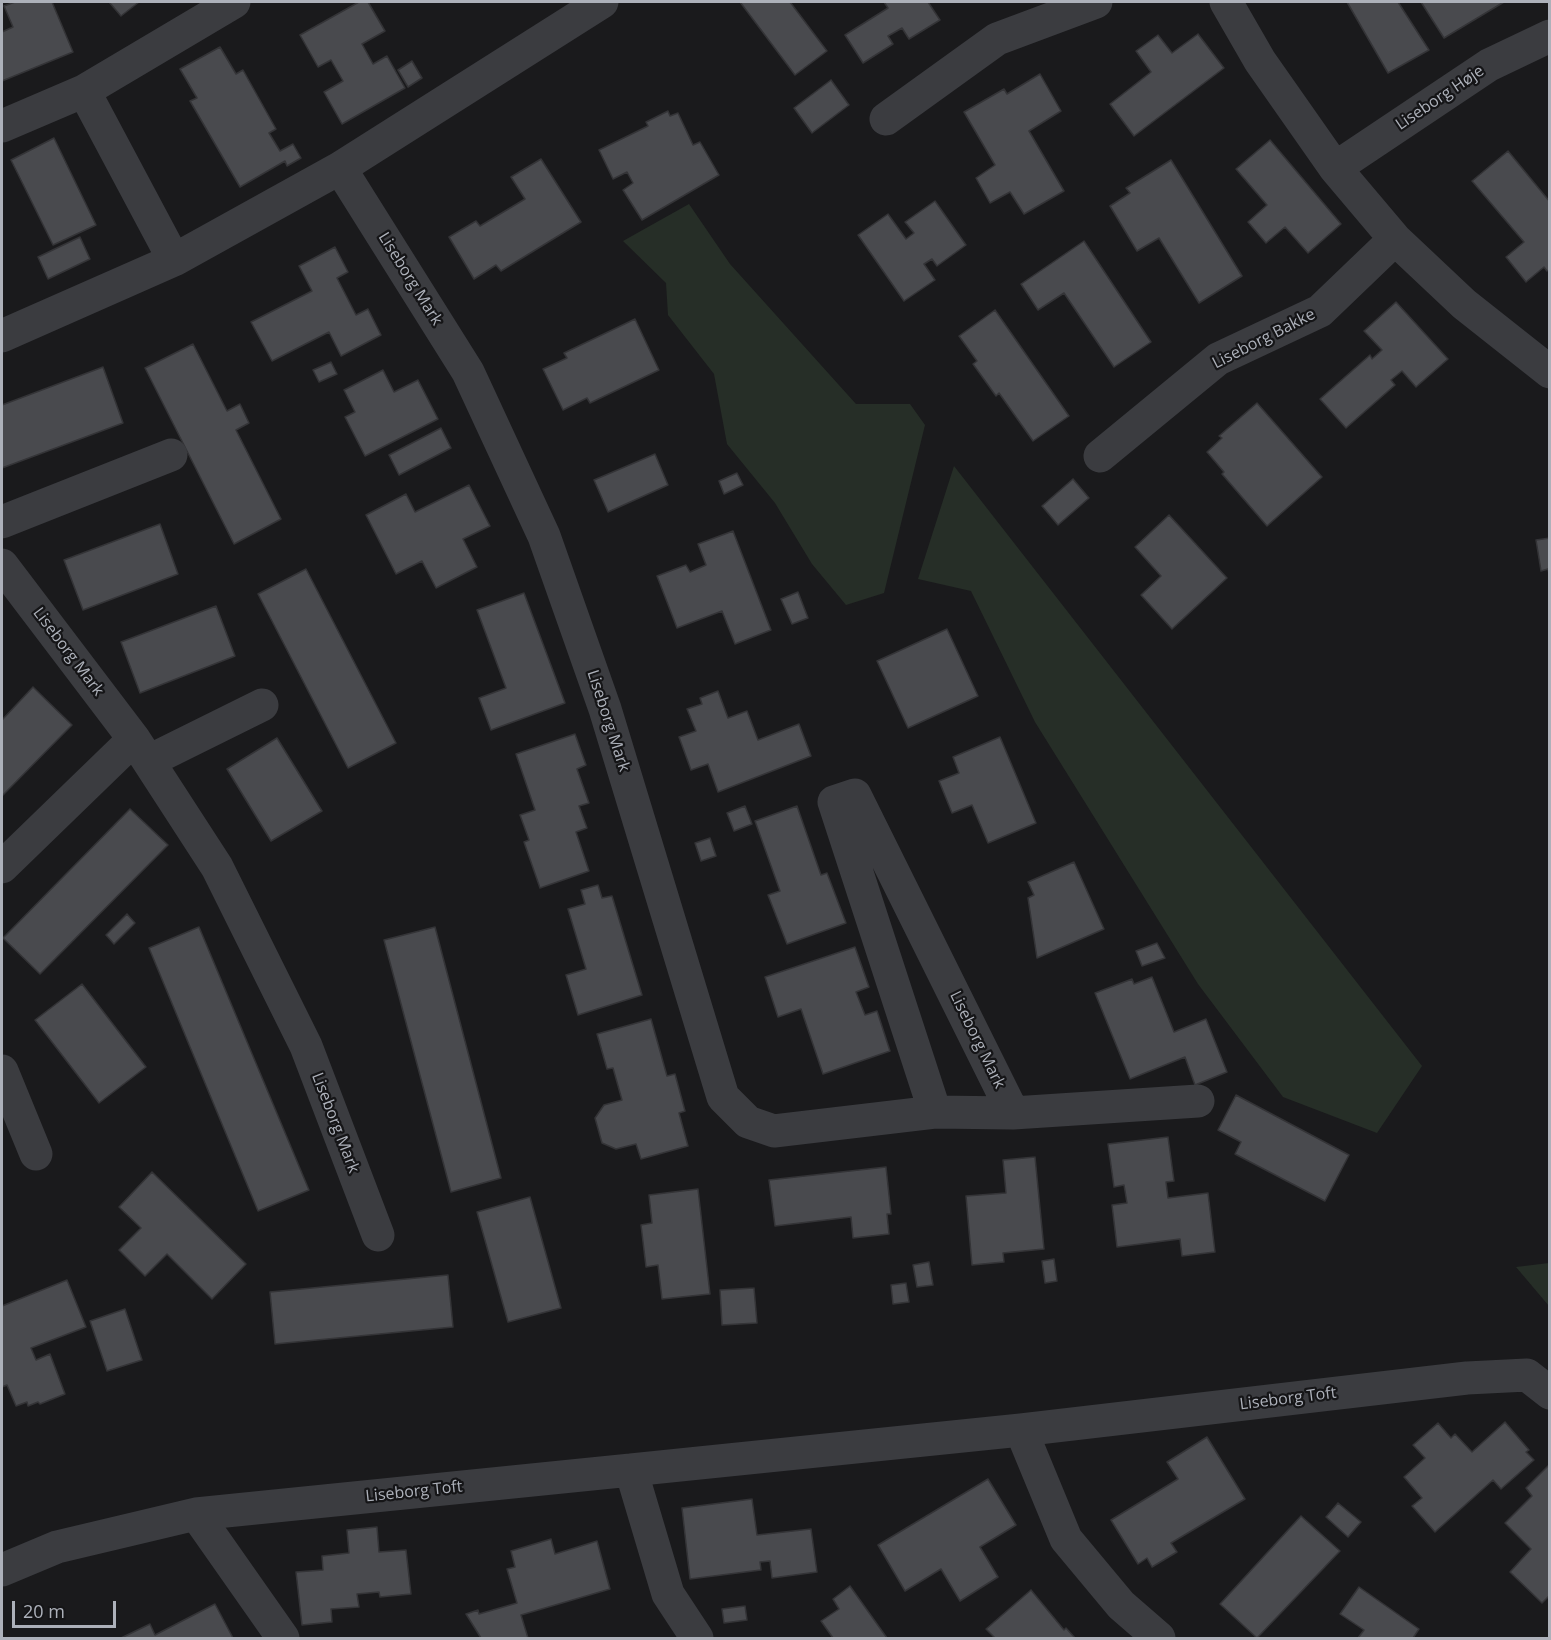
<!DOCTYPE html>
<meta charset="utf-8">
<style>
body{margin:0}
#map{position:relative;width:1551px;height:1640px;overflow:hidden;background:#1a1a1c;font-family:"Open Sans",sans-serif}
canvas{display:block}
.frame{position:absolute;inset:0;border:3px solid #adb1ba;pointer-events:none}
.scale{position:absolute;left:12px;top:1601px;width:104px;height:27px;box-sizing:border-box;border:3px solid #adb1ba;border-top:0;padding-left:8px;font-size:18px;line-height:21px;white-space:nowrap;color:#adb1ba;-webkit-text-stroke:4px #151517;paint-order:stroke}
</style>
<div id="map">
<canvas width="1551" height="1640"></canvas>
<div class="frame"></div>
<div class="scale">20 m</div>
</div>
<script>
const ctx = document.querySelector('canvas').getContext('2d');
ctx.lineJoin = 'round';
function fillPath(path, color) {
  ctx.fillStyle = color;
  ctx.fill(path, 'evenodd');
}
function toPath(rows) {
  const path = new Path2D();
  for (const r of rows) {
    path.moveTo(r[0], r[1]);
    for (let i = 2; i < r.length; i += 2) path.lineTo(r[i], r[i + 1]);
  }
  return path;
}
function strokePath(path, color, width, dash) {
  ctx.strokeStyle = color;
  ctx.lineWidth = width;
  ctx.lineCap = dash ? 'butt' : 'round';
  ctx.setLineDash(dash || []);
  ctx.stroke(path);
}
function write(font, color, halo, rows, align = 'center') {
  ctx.font = font + ' "Open Sans",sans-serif';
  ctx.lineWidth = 4.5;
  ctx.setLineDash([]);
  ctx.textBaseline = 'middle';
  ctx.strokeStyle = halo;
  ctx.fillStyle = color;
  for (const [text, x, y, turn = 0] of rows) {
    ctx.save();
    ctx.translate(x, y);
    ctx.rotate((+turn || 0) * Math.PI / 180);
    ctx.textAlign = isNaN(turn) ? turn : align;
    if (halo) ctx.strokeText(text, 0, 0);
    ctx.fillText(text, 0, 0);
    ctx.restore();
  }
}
const green = toPath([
 [689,204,730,264,856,404,910,404,925,425,884,593,846,605,812,564,775,503,727,444,714,374,668,315,666,283,623,241],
 [954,466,1422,1066,1377,1133,1283,1097,1198,984,1035,722,971,591,918,579],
 [1549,1263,1550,1263,1549,1306,1516,1267]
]);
const building = toPath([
 [15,2,52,2,73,52,2,81,2,32,13,27,4,6,15,2],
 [109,2,139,2,121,16,109,2],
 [359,2,368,2,385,31,362,44,373,64,387,56,405,88,342,124,324,92,343,81,331,60,318,67,300,35,359,2],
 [740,2,790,2,827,51,795,75,740,2],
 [884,2,928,2,940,20,909,39,902,28,888,36,893,44,863,63,845,35,888,8,884,2],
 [1347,2,1398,2,1429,50,1388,73,1347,2],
 [1421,2,1504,2,1444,38,1421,2],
 [1198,34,1224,68,1134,136,1110,104,1151,72,1136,51,1158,35,1172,53,1198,34],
 [220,47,236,74,243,70,276,129,269,133,280,151,293,144,301,158,287,166,285,161,240,187,190,101,197,98,180,69,220,47],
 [412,61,422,78,408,87,398,70,412,61],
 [1040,74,1061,111,1029,131,1064,191,1024,214,1010,192,990,203,976,178,995,165,964,112,1004,89,1007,94,1040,74],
 [831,80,849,105,812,133,794,108,831,80],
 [668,111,670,116,678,113,693,145,700,142,719,175,642,220,623,190,633,183,627,172,613,179,599,150,648,126,646,122,668,111],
 [54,138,96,225,53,245,11,160,54,138],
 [1270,140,1341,224,1308,253,1285,227,1266,243,1248,222,1267,205,1236,169,1270,140],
 [1508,151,1550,202,1550,269,1547,271,1544,267,1526,282,1506,257,1524,242,1472,181,1508,151],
 [541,159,581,222,501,271,496,265,474,279,449,237,476,221,480,226,525,199,511,177,541,159],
 [1171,160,1242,276,1199,303,1159,238,1137,251,1110,206,1130,193,1126,188,1171,160],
 [935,201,966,245,937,266,932,259,924,264,935,280,904,301,858,235,888,214,906,239,914,233,905,222,935,201],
 [80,237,90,259,48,279,38,257,80,237],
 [1084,241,1151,342,1114,367,1064,293,1038,310,1021,284,1084,241],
 [335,247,348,272,337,278,356,315,368,309,381,335,341,356,329,332,272,361,251,322,312,291,299,266,335,247],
 [1396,302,1448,359,1416,387,1402,371,1391,380,1395,385,1346,428,1320,399,1370,355,1372,359,1382,350,1364,331,1396,302],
 [995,310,1069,416,1033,441,999,393,996,396,973,364,977,361,959,336,995,310],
 [635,319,659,370,590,403,587,398,563,410,543,369,567,358,564,353,635,319],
 [193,344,227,411,240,404,249,423,236,430,281,519,234,544,145,368,193,344],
 [331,362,337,374,319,382,313,370,331,362],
 [103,367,123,423,2,468,2,405,103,367],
 [383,370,394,392,418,380,438,419,365,456,345,417,355,412,344,390,383,370],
 [1257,403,1322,477,1267,526,1222,474,1224,472,1207,452,1222,438,1219,436,1257,403],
 [441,428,451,448,399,475,389,455,441,428],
 [655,454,668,485,608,512,594,480,655,454],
 [737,473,743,485,724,494,719,481,737,473],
 [1073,479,1089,498,1058,525,1042,506,1073,479],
 [469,485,490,526,463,539,477,567,436,588,422,561,396,574,366,515,406,494,415,512,469,485],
 [1169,515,1227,578,1172,629,1141,595,1161,576,1135,547,1169,515],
 [160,524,178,574,83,610,64,560,160,524],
 [733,531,771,630,735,644,722,611,677,628,657,576,686,565,690,572,706,565,698,544,733,531],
 [1550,538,1550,578,1548,569,1541,571,1536,540,1550,538],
 [306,569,396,743,348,768,258,594,306,569],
 [798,592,808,618,792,624,781,599,798,592],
 [524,593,565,703,491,730,479,698,506,688,477,610,524,593],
 [216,606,235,656,140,693,121,642,216,606],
 [947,629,978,696,908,728,877,661,947,629],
 [33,687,72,725,2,796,2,720,33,687],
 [718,691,728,718,747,711,758,740,799,724,811,756,718,792,708,764,691,770,679,737,696,731,687,709,702,704,700,698,718,691],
 [575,734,586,765,577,769,589,803,579,806,587,828,576,832,589,871,540,888,524,842,529,840,520,815,535,810,516,754,575,734],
 [1000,737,1036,823,988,843,972,805,952,813,939,781,959,773,953,757,1000,737],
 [277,738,322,811,271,841,227,769,277,738],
 [745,806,752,824,734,831,727,813,745,806],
 [797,806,821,875,827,873,846,923,787,944,768,895,780,891,755,821,797,806],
 [130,809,168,845,40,974,3,938,130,809],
 [710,838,716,856,701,861,695,843,710,838],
 [1074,862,1104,929,1037,958,1028,898,1034,895,1028,882,1074,862],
 [598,885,602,898,612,896,642,995,578,1015,566,975,586,969,568,909,585,904,581,890,598,885],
 [127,914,135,923,114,944,106,935,127,914],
 [199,927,309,1190,258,1211,149,948,199,927],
 [435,927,501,1178,451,1192,384,940,435,927],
 [1157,943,1165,958,1142,966,1136,951,1157,943],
 [855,947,869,987,856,992,865,1015,877,1011,890,1051,823,1074,801,1009,778,1017,765,977,855,947],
 [1152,977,1174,1032,1206,1019,1227,1072,1195,1085,1185,1057,1130,1079,1095,993,1132,979,1134,984,1152,977],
 [82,984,146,1067,99,1103,35,1020,82,984],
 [651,1019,667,1076,675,1074,685,1111,679,1113,688,1146,641,1159,636,1144,616,1149,602,1143,595,1118,604,1105,622,1100,613,1068,607,1069,597,1034,651,1019],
 [1236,1095,1349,1155,1325,1201,1235,1154,1241,1142,1218,1130,1236,1095],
 [1168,1137,1174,1181,1166,1182,1168,1198,1208,1193,1215,1252,1182,1256,1180,1239,1117,1247,1112,1205,1127,1203,1124,1185,1114,1187,1108,1144,1168,1137],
 [1035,1157,1044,1249,1003,1253,1004,1262,972,1265,966,1196,1006,1193,1003,1160,1035,1157],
 [886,1167,891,1214,887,1214,889,1234,853,1238,851,1217,775,1226,769,1180,886,1167],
 [152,1172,246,1264,212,1299,167,1254,145,1276,119,1250,141,1228,119,1207,152,1172],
 [698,1189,710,1294,662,1299,658,1265,646,1267,641,1225,652,1223,649,1195,698,1189],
 [530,1197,561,1308,508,1322,477,1212,530,1197],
 [1054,1259,1057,1281,1045,1283,1042,1261,1054,1259],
 [929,1262,933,1285,917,1287,913,1265,929,1262],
 [448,1275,453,1327,275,1344,270,1292,448,1275],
 [67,1280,86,1327,31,1348,36,1360,50,1354,65,1394,40,1404,38,1402,28,1406,27,1402,16,1406,7,1385,2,1387,2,1306,67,1280],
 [906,1283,909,1302,893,1304,891,1285,906,1283],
 [754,1288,757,1323,722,1325,720,1290,754,1288],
 [125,1309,142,1360,107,1371,90,1321,125,1309],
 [1505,1422,1529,1450,1526,1452,1534,1460,1501,1489,1493,1480,1435,1532,1412,1506,1422,1498,1404,1477,1425,1458,1413,1445,1438,1423,1451,1438,1455,1434,1472,1452,1505,1422],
 [1207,1437,1245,1499,1171,1543,1177,1552,1152,1567,1147,1558,1138,1564,1111,1520,1178,1479,1167,1462,1207,1437],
 [1550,1464,1550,1595,1542,1603,1510,1572,1531,1549,1505,1523,1532,1496,1526,1488,1550,1464],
 [988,1479,1016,1525,980,1547,998,1577,960,1601,941,1569,905,1591,878,1545,988,1479],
 [752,1499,757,1535,811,1529,817,1572,772,1578,770,1561,760,1562,761,1570,690,1579,682,1508,752,1499],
 [1338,1503,1361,1522,1348,1537,1326,1517,1338,1503],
 [1301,1516,1340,1551,1257,1638,1220,1604,1301,1516],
 [377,1527,379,1552,406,1550,411,1594,380,1597,379,1592,357,1594,359,1607,331,1609,332,1622,302,1625,296,1572,323,1570,322,1556,349,1553,347,1530,377,1527],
 [551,1539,555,1554,597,1541,610,1589,521,1615,528,1638,481,1638,466,1614,478,1610,479,1614,517,1603,507,1569,515,1567,511,1551,551,1539],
 [850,1586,887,1638,833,1638,821,1621,839,1609,833,1599,850,1586],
 [1359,1587,1419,1629,1413,1638,1358,1638,1364,1630,1340,1614,1359,1587],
 [1031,1590,1064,1630,1066,1628,1075,1638,995,1638,986,1629,1031,1590],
 [215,1604,233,1638,121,1638,150,1624,155,1635,215,1604],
 [745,1606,747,1620,724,1623,722,1609,745,1606]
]);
const street = toPath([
 [1226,2,1260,61,1335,168,1395,239,1464,304,1550,372],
 [84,91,174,260],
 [886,119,997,39,1096,2],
 [2,126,84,91,234,2],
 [340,168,468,372,544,536,605,709,723,1097,748,1122,774,1131,935,1112,1013,1113,1198,1101],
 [1335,168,1489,65,1550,36],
 [2,336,174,260,340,168,602,2],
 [1100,456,1218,359,1320,311,1395,239],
 [2,522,171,455],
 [2,565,134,739,217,867,306,1046,378,1235],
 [149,761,262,705],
 [2,867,134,739],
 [2,1071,36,1154],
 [935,1112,834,802,855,795,1013,1113],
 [1021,1430,1066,1539,1121,1605,1159,1638],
 [631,1470,1021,1430,1467,1378,1527,1375,1550,1393],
 [196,1514,631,1470,668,1594,697,1638],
 [2,1570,57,1547,196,1514,283,1638]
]);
const streetNames = [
 ["Liseborg Høje",1440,98,-34],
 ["Liseborg Mark",410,279,58],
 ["Liseborg Bakke",1264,339,-27],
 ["Liseborg Mark",68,652,53],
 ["Liseborg Mark",608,721,72],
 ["Liseborg Mark",977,1040,64],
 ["Liseborg Mark",335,1123,69],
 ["Liseborg Toft",1288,1399,-7],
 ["Liseborg Toft",414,1492,-6]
];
fillPath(green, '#262e27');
fillPath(building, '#494a4e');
strokePath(building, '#343437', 1.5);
strokePath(street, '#3b3c40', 33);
write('16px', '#adb1ba', '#151517', streetNames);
</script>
